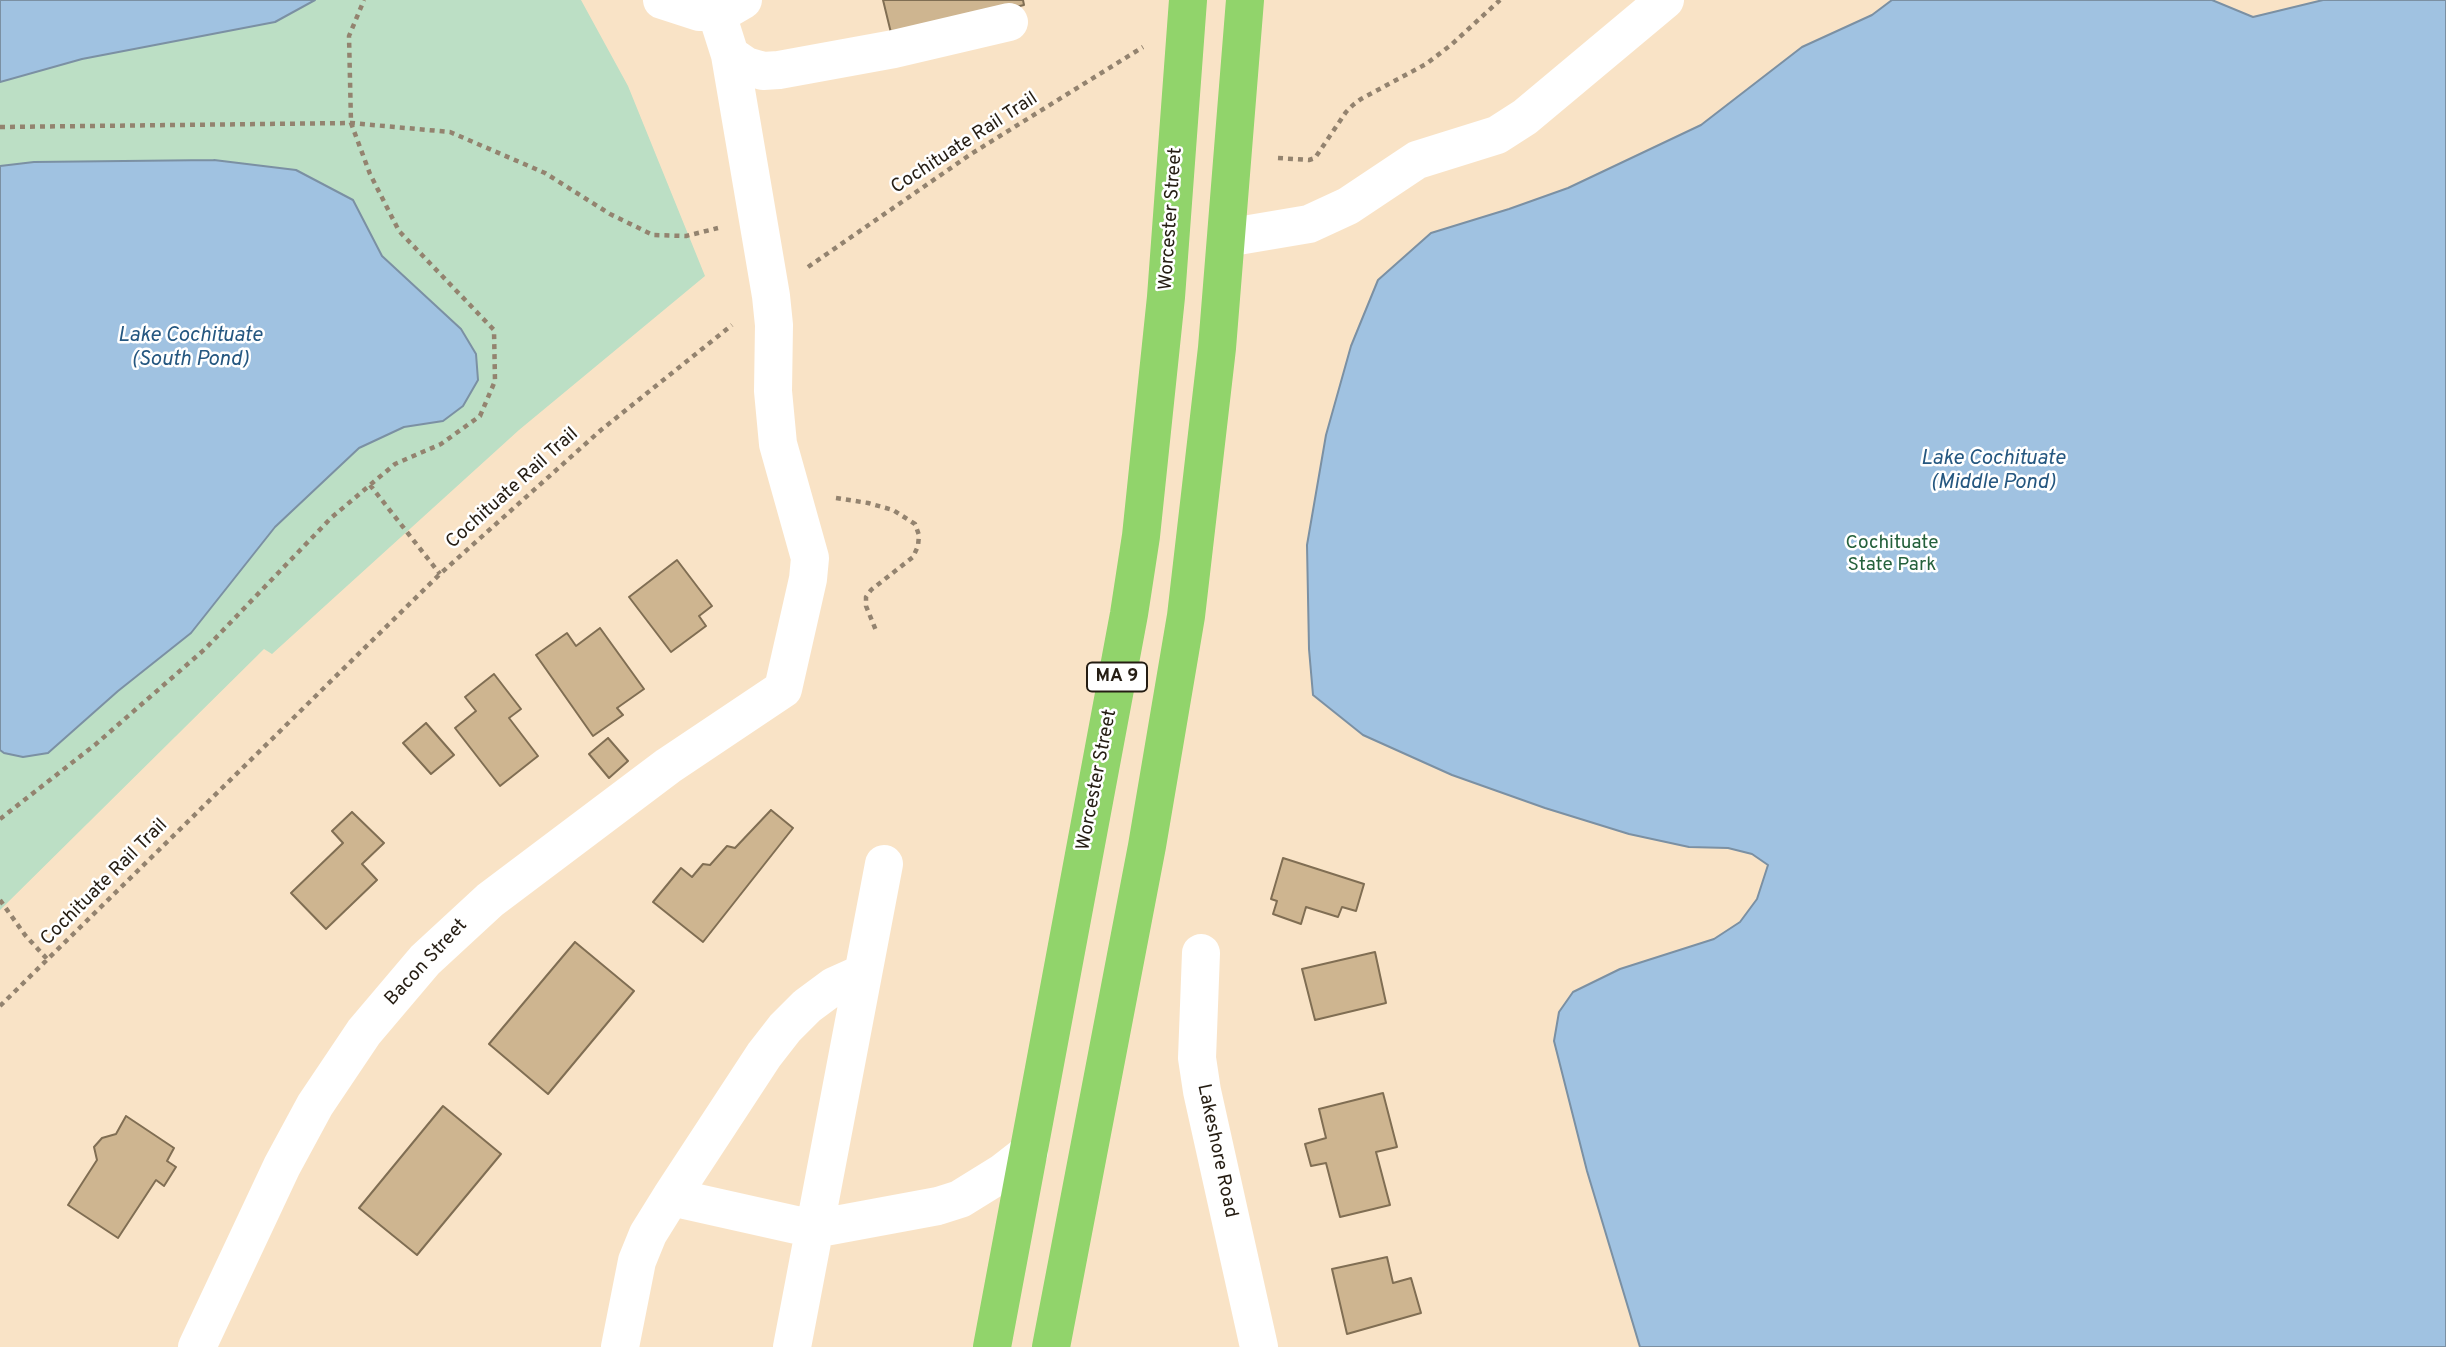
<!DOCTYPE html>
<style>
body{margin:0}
canvas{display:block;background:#f9e3c6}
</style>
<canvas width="2446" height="1347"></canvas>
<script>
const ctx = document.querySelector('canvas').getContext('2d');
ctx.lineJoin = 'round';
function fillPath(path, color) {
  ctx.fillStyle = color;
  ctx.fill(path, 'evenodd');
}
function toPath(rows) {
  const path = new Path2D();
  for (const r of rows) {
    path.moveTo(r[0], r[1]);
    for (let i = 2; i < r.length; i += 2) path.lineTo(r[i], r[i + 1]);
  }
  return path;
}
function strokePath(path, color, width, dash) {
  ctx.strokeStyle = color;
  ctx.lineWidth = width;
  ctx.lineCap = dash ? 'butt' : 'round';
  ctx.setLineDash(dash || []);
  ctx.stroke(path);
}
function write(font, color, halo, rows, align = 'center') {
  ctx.font = font + ' Overpass,sans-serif';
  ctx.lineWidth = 5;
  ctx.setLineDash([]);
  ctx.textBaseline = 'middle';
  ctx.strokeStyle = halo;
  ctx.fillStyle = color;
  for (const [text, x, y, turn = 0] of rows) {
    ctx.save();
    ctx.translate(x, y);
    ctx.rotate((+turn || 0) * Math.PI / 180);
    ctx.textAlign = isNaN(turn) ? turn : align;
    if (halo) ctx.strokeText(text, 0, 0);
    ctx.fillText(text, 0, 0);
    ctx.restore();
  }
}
const green = toPath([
 [315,0,581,0,628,86,705,276,519,430,272,654,264,649,0,910,0,750,4,753,48,753,118,691,275,527,359,448,404,427,443,421,461,329,382,256,353,200,296,170,214,160,34,162,0,166,0,82,82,59,275,22]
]);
const water = toPath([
 [0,0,315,0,275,22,82,59,0,82,0,0],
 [1892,0,2212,0,2253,17,2323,0,2446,0,2446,1347,1640,1347,1587,1171,1554,1041,1559,1012,1573,992,1620,969,1714,939,1740,922,1757,899,1768,865,1752,854,1728,848,1689,847,1629,834,1545,808,1452,775,1363,735,1313,695,1309,649,1307,545,1326,435,1351,346,1378,280,1431,233,1509,209,1568,188,1701,125,1802,47,1872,15,1892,0],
 [214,160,296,170,353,200,382,256,461,329,476,354,478,380,463,406,443,421,404,427,359,448,275,527,191,633,118,691,48,753,23,757,4,753,0,750,0,166,34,162,214,160]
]);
const building = toPath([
 [883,0,1023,0,1024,5,892,37,883,0],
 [677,560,712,606,699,616,706,626,671,652,629,597,677,560],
 [600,628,644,689,617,708,623,715,593,736,536,655,567,633,576,646,600,628],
 [494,674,521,709,509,718,538,756,500,786,455,728,476,711,465,697,494,674],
 [426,723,454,755,431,774,403,743,426,723],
 [608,738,628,761,609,778,589,754,608,738],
 [771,810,793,828,703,942,653,902,681,868,692,877,703,864,710,865,727,846,735,848,771,810],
 [352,812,384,843,362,864,377,880,326,929,291,893,343,843,332,831,352,812],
 [1283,858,1364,884,1356,911,1342,907,1338,917,1306,907,1301,924,1273,914,1277,901,1271,899,1283,858],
 [575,942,634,991,548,1094,489,1044,575,942],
 [1375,952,1386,1003,1315,1020,1302,969,1375,952],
 [1383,1093,1397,1147,1376,1152,1390,1205,1340,1217,1326,1163,1311,1166,1305,1144,1326,1138,1319,1109,1383,1093],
 [443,1106,501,1154,417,1255,359,1208,443,1106],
 [126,1116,174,1148,167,1161,176,1167,164,1186,156,1180,118,1238,68,1205,97,1160,94,1147,102,1138,116,1134,126,1116],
 [1387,1257,1393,1283,1411,1278,1421,1313,1347,1334,1332,1269,1387,1257]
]);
const path = toPath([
 [0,127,351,123,450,132,545,173,610,214,653,235,686,236,718,228],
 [1278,158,1309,160,1315,158,1346,112,1353,105,1361,99,1426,64,1451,45,1500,0],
 [808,267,971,154,1143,47],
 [370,485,440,574],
 [836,498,868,503,893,510,915,524,919,535,918,546,913,557,871,590,866,597,866,606,877,633],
 [0,819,96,744,205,649,331,518,370,485,395,464,441,444,480,416,495,381,494,330,399,231,370,174,351,123,349,36,364,0],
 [0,900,25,935,47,959],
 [0,1006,440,574,601,430,732,325]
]);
const minor = toPath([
 [662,0,699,12,716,11,731,7,743,0],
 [730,55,746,66,763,71,779,70,894,49,1009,22],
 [1226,238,1309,224,1348,206,1417,160,1497,135,1525,117,1665,0],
 [1201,953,1197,1058,1202,1091,1259,1347],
 [671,1197,814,1229,938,1206,960,1199,1002,1173,1029,1152],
 [197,1347,282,1166,315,1105,364,1032,425,960,490,900,668,766,783,689,808,579,810,558,778,444,773,391,774,325,771,296,730,55,716,11],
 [620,1347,637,1261,648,1234,671,1197,764,1055,785,1028,807,1006,834,986,863,973],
 [792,1347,884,864]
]);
const highway = toPath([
 [992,1347,1129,614,1141,536,1166,297,1188,0],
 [1051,1347,1147,846,1186,616,1217,348,1245,0]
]);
const shields = [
 [1117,677,60]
];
const shieldNames = [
 ["MA 9",1117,677]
];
const streetNames = [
 ["Cochituate Rail Trail",965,144,-33],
 ["Worcester Street",1172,219,-86],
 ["Cochituate Rail Trail",513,489,-42],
 ["Worcester Street",1098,780,-79],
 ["Cochituate Rail Trail",105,883,-45],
 ["Bacon Street",427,963,-47],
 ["Lakeshore Road",1216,1151,78]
];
const parkNames = [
 ["Cochituate",1892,544],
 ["State Park",1892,566]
];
const waterNames = [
 ["Lake Cochituate",190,337],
 ["(South Pond)",190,361],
 ["Lake Cochituate",1993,460],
 ["(Middle Pond)",1993,484]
];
fillPath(green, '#bcdfc5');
fillPath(water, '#a0c2e1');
strokePath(water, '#7b90a3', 2);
fillPath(building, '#ceb590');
strokePath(building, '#806e53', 2);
strokePath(path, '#93836f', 4.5, [5, 5]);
strokePath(minor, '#fff', 38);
strokePath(highway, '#91d46b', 38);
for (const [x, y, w] of shields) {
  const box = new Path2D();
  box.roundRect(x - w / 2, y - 14.5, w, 29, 5);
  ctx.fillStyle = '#fff';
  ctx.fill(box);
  strokePath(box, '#251d13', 2);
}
write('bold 18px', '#251d13', null, shieldNames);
write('19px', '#251d13', '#fff', streetNames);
write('19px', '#25613c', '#fff', parkNames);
write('italic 21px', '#255780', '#fff', waterNames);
</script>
